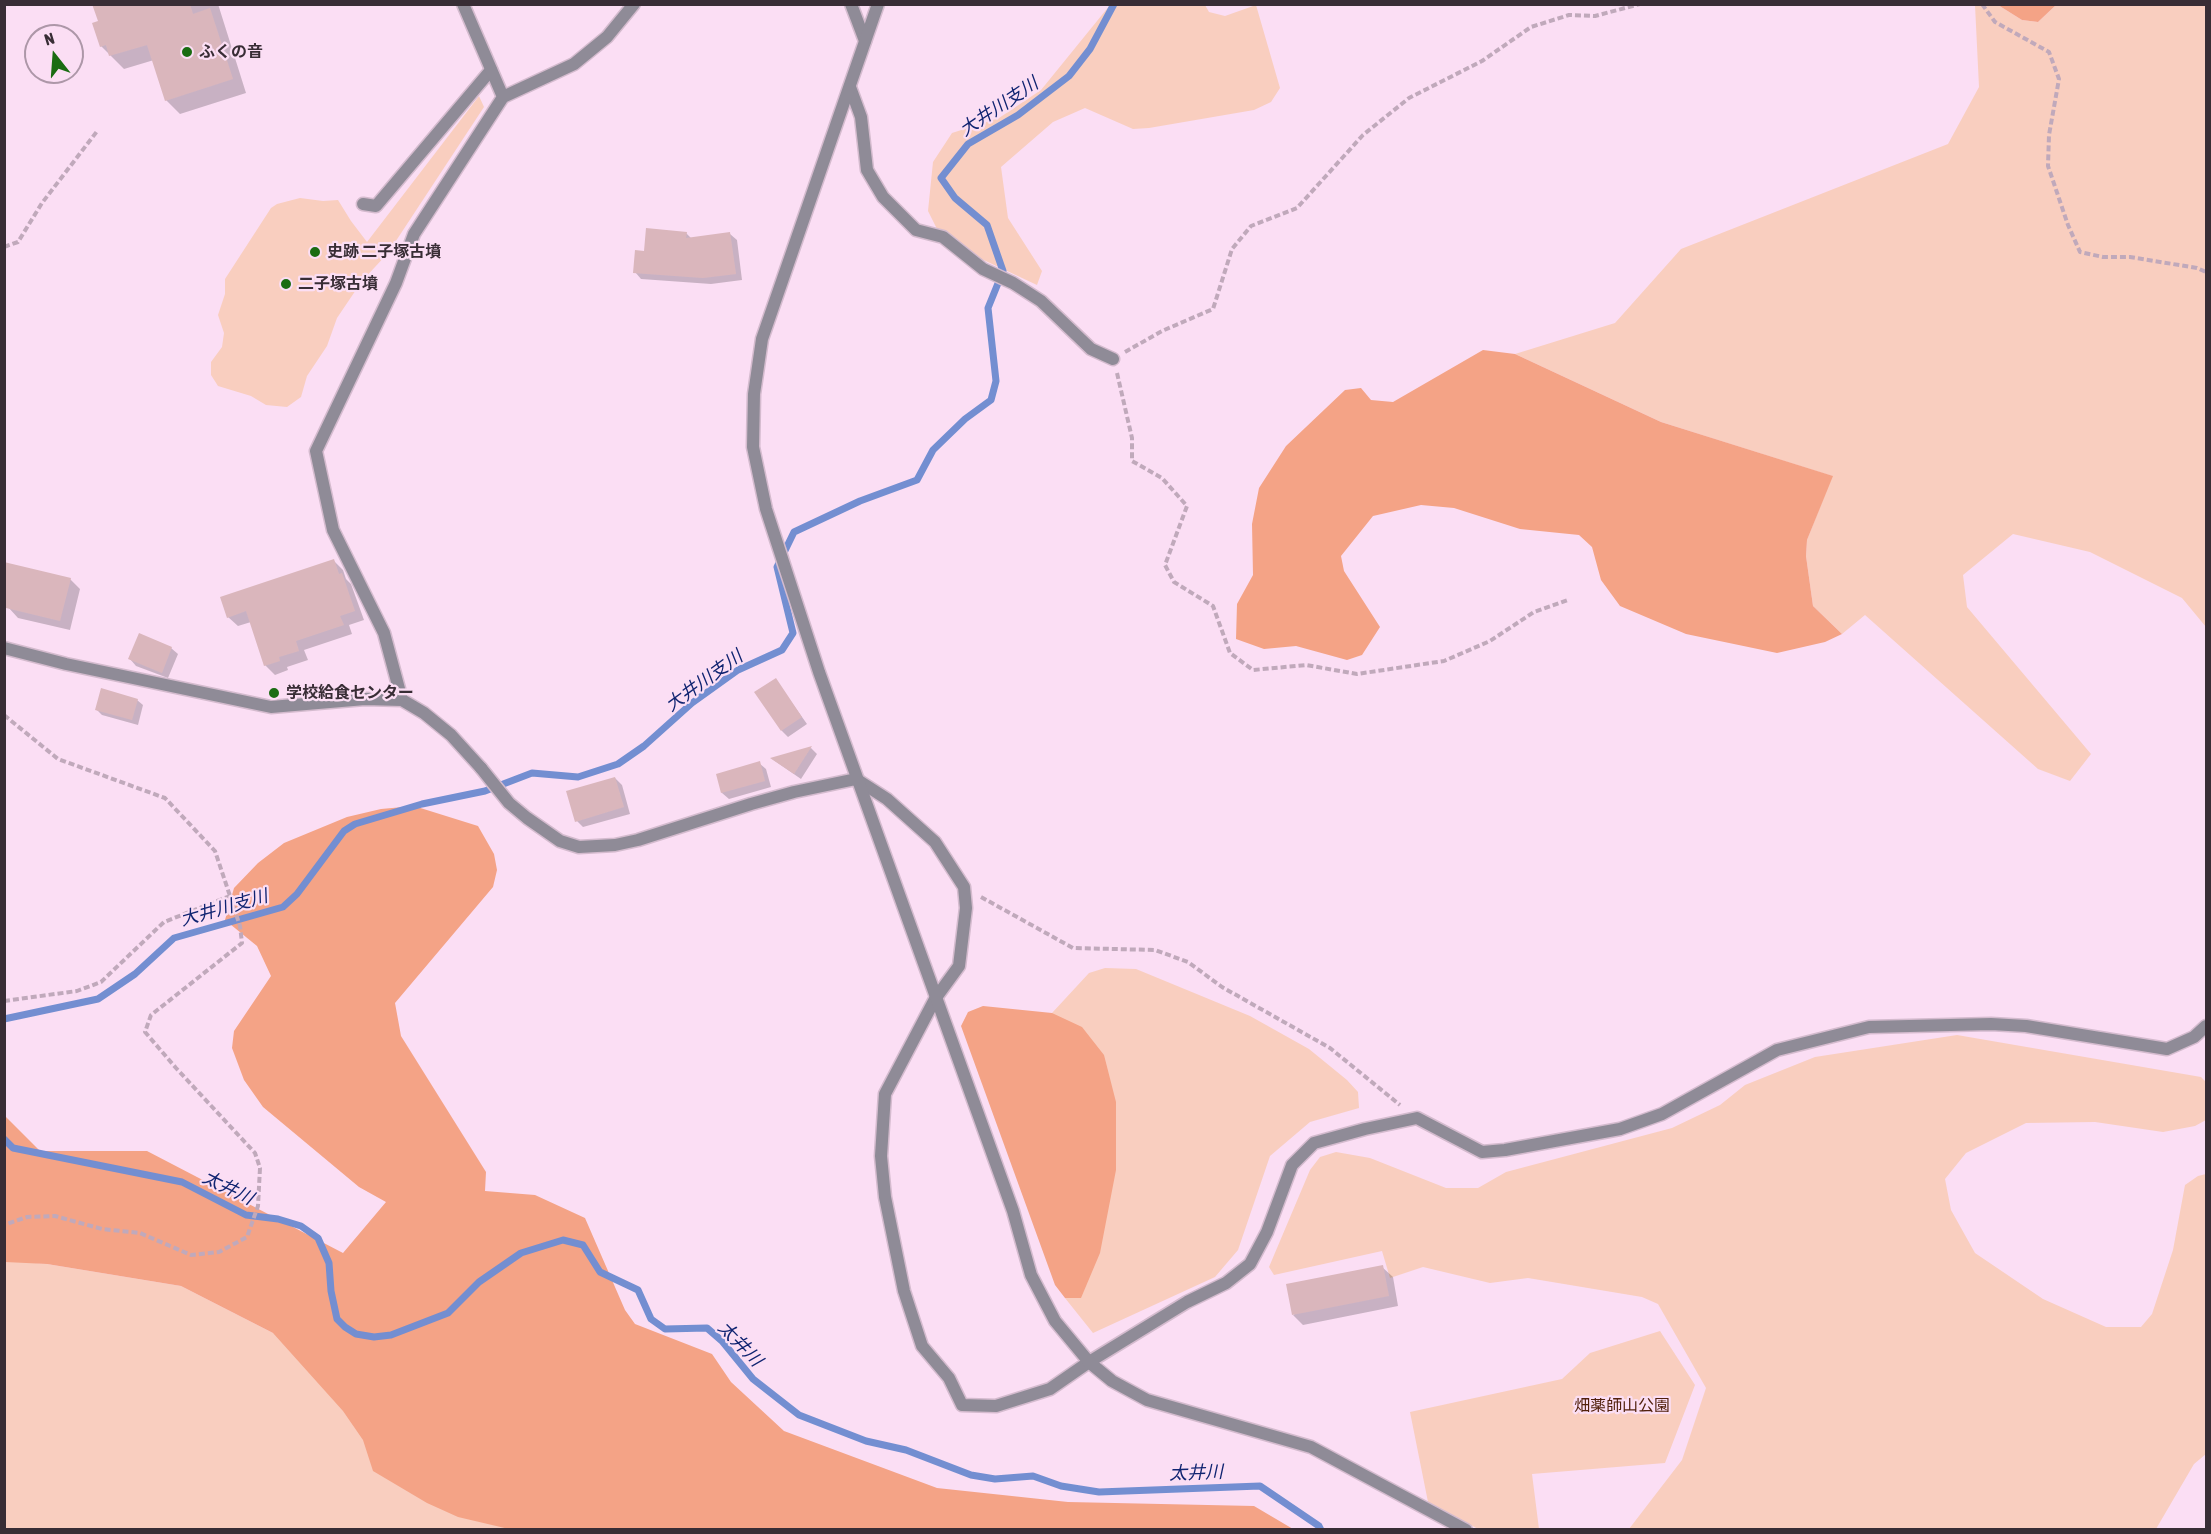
<!DOCTYPE html>
<meta charset="utf-8">
<style>
body{margin:0}
#map{position:relative;width:2211px;height:1534px;overflow:hidden;background:#fbdef4;font-family:"Asap Condensed",sans-serif}
canvas{display:block}
.frame{position:absolute;inset:0;border:6px solid #382d35;pointer-events:none}
.north{position:absolute;left:24px;top:24px;width:60px;height:60px;box-sizing:border-box;background:#fbdef4;border:2px solid #ad97a8;border-radius:50%;rotate:343deg;font-size:16px;font-weight:700;line-height:24px;text-align:center;color:#382d35}
.north::after{content:'';display:block;margin:auto;width:21px;height:27px;background:#1a6c12;clip-path:polygon(50% 0,100% 100%,50% 72%,0 100%)}
</style>
<div id="map">
<canvas width="2211" height="1534"></canvas>
<div class="frame"></div>
<div class="north">N</div>
</div>
<script>
const ctx = document.querySelector('canvas').getContext('2d');
ctx.lineJoin = 'round';
function fillPath(path, color) {
  ctx.fillStyle = color;
  ctx.fill(path, 'evenodd');
}
function toPath(rows) {
  const path = new Path2D();
  for (const r of rows) {
    path.moveTo(r[0], r[1]);
    for (let i = 2; i < r.length; i += 2) path.lineTo(r[i], r[i + 1]);
  }
  return path;
}
function strokePath(path, color, width, dash) {
  ctx.strokeStyle = color;
  ctx.lineWidth = width;
  ctx.lineCap = dash ? 'butt' : 'round';
  ctx.setLineDash(dash || []);
  ctx.stroke(path);
}
function write(font, color, halo, rows, align = 'center') {
  ctx.font = font + ' "Asap Condensed","Noto Sans JP",sans-serif';
  ctx.lineWidth = 4.5;
  ctx.setLineDash([]);
  ctx.textBaseline = 'middle';
  ctx.strokeStyle = halo;
  ctx.fillStyle = color;
  for (const [text, x, y, turn = 0] of rows) {
    ctx.save();
    ctx.translate(x, y);
    ctx.rotate((+turn || 0) * Math.PI / 180);
    ctx.textAlign = isNaN(turn) ? turn : align;
    if (halo) ctx.strokeText(text, 0, 0);
    ctx.fillText(text, 0, 0);
    ctx.restore();
  }
}
const green = toPath([
 [1110,5,1205,5,1209,12,1225,16,1256,5,1280,88,1271,102,1254,110,1149,128,1133,129,1085,108,1053,122,1001,167,1008,218,1042,271,1037,285,943,241,928,211,933,162,952,133,999,118,1041,90],
 [1975,5,1998,5,2022,20,2038,22,2056,5,2206,5,2206,627,2182,598,2090,552,2013,534,1963,575,1967,607,2091,754,2070,781,2038,769,1865,615,1842,634,1813,606,1806,556,1807,540,1832,476,1661,422,1515,354,1615,323,1681,249,1948,144,1979,87],
 [479,96,484,107,388,253,362,281,337,318,327,346,307,376,301,397,287,407,266,405,251,396,218,386,211,375,211,362,222,347,224,333,218,315,225,294,225,279,271,208,277,204,300,198,323,201,338,200,351,221,367,242],
 [1105,968,1136,969,1250,1016,1309,1049,1347,1080,1358,1092,1359,1108,1310,1122,1270,1156,1238,1250,1215,1277,1093,1333,1065,1298,1081,1298,1052,1013,1089,973],
 [1957,1035,2201,1077,2206,1082,2206,1120,2195,1126,2163,1132,2095,1122,2026,1123,1966,1153,1945,1179,1951,1210,1975,1253,2043,1299,2106,1327,2141,1327,2152,1314,2173,1250,2185,1185,2198,1176,2206,1174,2206,1454,2194,1464,2156,1529,1629,1529,1682,1460,1706,1388,1658,1304,1642,1297,1528,1278,1490,1283,1423,1267,1390,1278,1382,1251,1274,1275,1269,1267,1310,1170,1320,1157,1336,1152,1370,1158,1446,1188,1478,1188,1506,1172,1672,1128,1720,1105,1745,1085,1815,1057],
 [12,1261,47,1264,181,1286,273,1333,768,1530,5,1530,4,1262],
 [1660,1331,1695,1385,1665,1463,1532,1474,1539,1529,1478,1529,1428,1502,1410,1412,1562,1379,1590,1353]
]);
const forest = toPath([
 [1998,5,2056,5,2038,22,2022,20],
 [1483,350,1515,354,1661,422,1833,476,1807,540,1806,556,1813,606,1842,634,1825,642,1777,653,1686,634,1620,606,1601,580,1592,547,1579,535,1520,529,1454,508,1421,505,1373,516,1341,556,1344,571,1380,627,1362,655,1347,660,1296,646,1264,649,1236,639,1237,604,1253,575,1252,524,1259,488,1286,446,1345,390,1361,388,1371,400,1393,402],
 [414,806,478,826,494,854,497,870,493,887,395,1003,401,1036,486,1172,485,1191,535,1195,585,1218,625,1310,635,1324,712,1354,731,1382,784,1431,937,1488,1068,1502,1254,1506,1293,1529,509,1529,458,1517,427,1503,373,1471,363,1440,343,1411,273,1333,181,1286,47,1264,5,1262,5,1116,40,1151,147,1151,343,1253,386,1202,359,1187,263,1107,244,1080,232,1048,234,1031,271,976,257,946,225,920,234,888,258,863,284,843,347,817,381,809],
 [983,1006,1052,1013,1082,1027,1104,1055,1116,1102,1116,1170,1100,1253,1081,1298,1065,1298,1055,1285,961,1026,968,1012]
]);
const shadow = toPath([
 [94,4,218,4,246,93,180,114,166,100,154,60,124,69,101,46,99,22],
 [686,233,692,239,730,234,737,240,742,280,711,284,641,279,635,272,645,252],
 [334,561,343,570,346,579,351,584,364,620,349,625,352,634,304,650,308,660,287,667,288,670,275,675,265,665,251,622,238,626,228,617],
 [4,563,70,579,80,589,70,630,18,618,8,607,4,592],
 [171,648,178,654,168,678,136,666,130,659],
 [775,679,807,724,788,737,782,731],
 [137,700,143,705,138,725,102,715,97,710],
 [811,748,817,754,801,779,772,759],
 [759,763,766,769,771,787,729,799,722,793,717,775],
 [615,778,622,785,630,814,583,827,577,821],
 [1382,1267,1393,1277,1398,1306,1303,1325,1293,1315]
]);
const stream = toPath([
 [4,1019,98,999,135,974,174,938,283,907,297,894,344,831,355,824,422,804,485,791,532,773,578,777,618,764,644,746,692,703,738,670,782,650,793,633,777,567,794,532,860,501,917,480,933,450,965,419,991,400,996,381,988,308,1003,271,987,225,955,198,941,178,968,144,1018,115,1069,76,1090,49,1114,4],
 [4,1139,13,1148,182,1182,246,1215,278,1219,301,1226,318,1238,329,1263,331,1291,337,1319,345,1327,356,1334,374,1337,391,1335,448,1313,479,1282,521,1253,563,1240,583,1245,600,1272,638,1290,651,1319,665,1329,707,1328,722,1341,753,1379,799,1415,866,1441,906,1450,971,1475,995,1479,1033,1476,1061,1486,1099,1492,1260,1486,1319,1526,1321,1530]
]);
const building = toPath([
 [92,4,190,4,193,14,210,8,233,79,165,101,147,45,109,56,106,45,100,47,92,23,98,21],
 [646,228,687,232,686,238,730,232,736,274,703,278,633,273,635,250,644,251],
 [334,559,339,574,342,573,355,611,340,616,344,625,296,641,299,651,279,657,280,661,264,666,246,611,227,618,220,597],
 [4,562,71,578,60,621,6,608],
 [139,633,172,647,162,673,128,659],
 [776,678,802,717,781,731,754,692],
 [101,688,138,699,132,720,95,710],
 [812,746,794,774,770,758],
 [760,761,765,781,721,793,716,774],
 [615,777,624,807,575,822,566,791],
 [1383,1265,1389,1296,1292,1315,1286,1284]
]);
const path = toPath([
 [1785,4,1795,4],
 [1982,4,1995,22,2049,52,2059,79,2049,135,2048,166,2068,225,2080,252,2103,257,2130,257,2197,268,2206,272],
 [4,247,18,242,42,203,98,130],
 [1125,352,1162,331,1213,309,1232,249,1251,226,1297,208,1363,135,1409,98,1482,61,1531,27,1569,15,1595,16,1640,4],
 [1117,373,1132,438,1132,461,1162,478,1187,506,1165,565,1174,582,1213,606,1230,653,1253,670,1306,665,1357,674,1444,661,1490,641,1534,612,1568,600],
 [4,715,58,759,165,798,215,851,240,926,242,943,151,1015,145,1032,176,1068,255,1153,260,1168,258,1206,247,1237,219,1252,191,1255,140,1233,102,1229,55,1216,27,1217,4,1225],
 [981,897,1073,948,1155,950,1188,962,1222,987,1330,1048,1400,1105],
 [4,1001,77,991,101,982,164,922,230,896]
]);
const service = toPath([
 [363,204,376,206,491,70]
]);
const minor = toPath([
 [463,4,503,97],
 [851,4,865,41],
 [850,87,861,117,867,170,883,197,916,230,943,237,983,269,1013,283,1041,301,1091,349,1113,359],
 [4,648,66,664,271,707,365,699,402,700,424,713,451,735,481,768],
 [402,700,384,633,333,530,316,451,396,283,414,234,503,97,574,64,607,37,634,4],
 [856,779,887,799,935,842,964,887,966,908,959,966,935,999,885,1094,881,1156,885,1197,904,1291,922,1346,949,1378,962,1405,996,1406,1050,1389,1089,1362,1187,1302,1226,1283,1250,1264,1267,1232,1292,1165,1314,1143,1365,1129,1417,1118,1482,1152,1505,1150,1620,1129,1662,1114,1777,1050,1869,1027,1991,1024,2026,1026,2167,1049,2194,1037,2206,1026]
]);
const tertiary = toPath([
 [878,4,762,339,754,394,753,447,766,509,819,672,1013,1211,1031,1275,1055,1321,1089,1362,1112,1381,1147,1400,1311,1447,1466,1530],
 [481,768,509,803,527,818,560,841,579,847,615,845,638,840,751,804,794,792,856,779]
]);
const markers = [
 [187,52,6,"#1a6c12"],
 [315,252,6,"#1a6c12"],
 [286,284,6,"#1a6c12"],
 [274,693,6,"#1a6c12"]
];
const poiNames = [
 ["ふくの音",199,52],
 ["史跡 二子塚古墳",327,252],
 ["二子塚古墳",298,284],
 ["学校給食センター",286,693]
];
const parkNames = [
 ["畑薬師山公園",1622,1406]
];
const waterNames = [
 ["大井川支川",999,107,-34],
 ["大井川支川",704,681,-36],
 ["大井川支川",224,908,-16],
 ["太井川",228,1188,26],
 ["太井川",740,1344,46],
 ["太井川",1196,1473,-2]
];
fillPath(green, '#f9cebf');
fillPath(forest, '#f4a386');
fillPath(shadow, '#0003');
strokePath(stream, '#738ed1', 7);
fillPath(building, '#dab6bc');
strokePath(service, '#d4bbce', 15);
strokePath(minor, '#d4bbce', 15);
strokePath(tertiary, '#d4bbce', 15);
strokePath(path, '#c0a9bb', 4, [6, 3]);
strokePath(service, '#8f8b97', 12);
strokePath(minor, '#8f8b97', 12);
strokePath(tertiary, '#8f8b97', 12);
for (const [x, y, r, color] of markers) {
  const dot = new Path2D();
  dot.arc(x, y, r, 0, 2 * Math.PI);
  ctx.fillStyle = color;
  ctx.fill(dot);
  strokePath(dot, '#fbdef4', 2);
}
write('bold 16px', '#382d35', '#fbdef4', poiNames, 'left');
write('16px', '#51200b', '#fbdef4', parkNames);
write('italic 18px', '#102471', '#fbdef4', waterNames);
</script>
